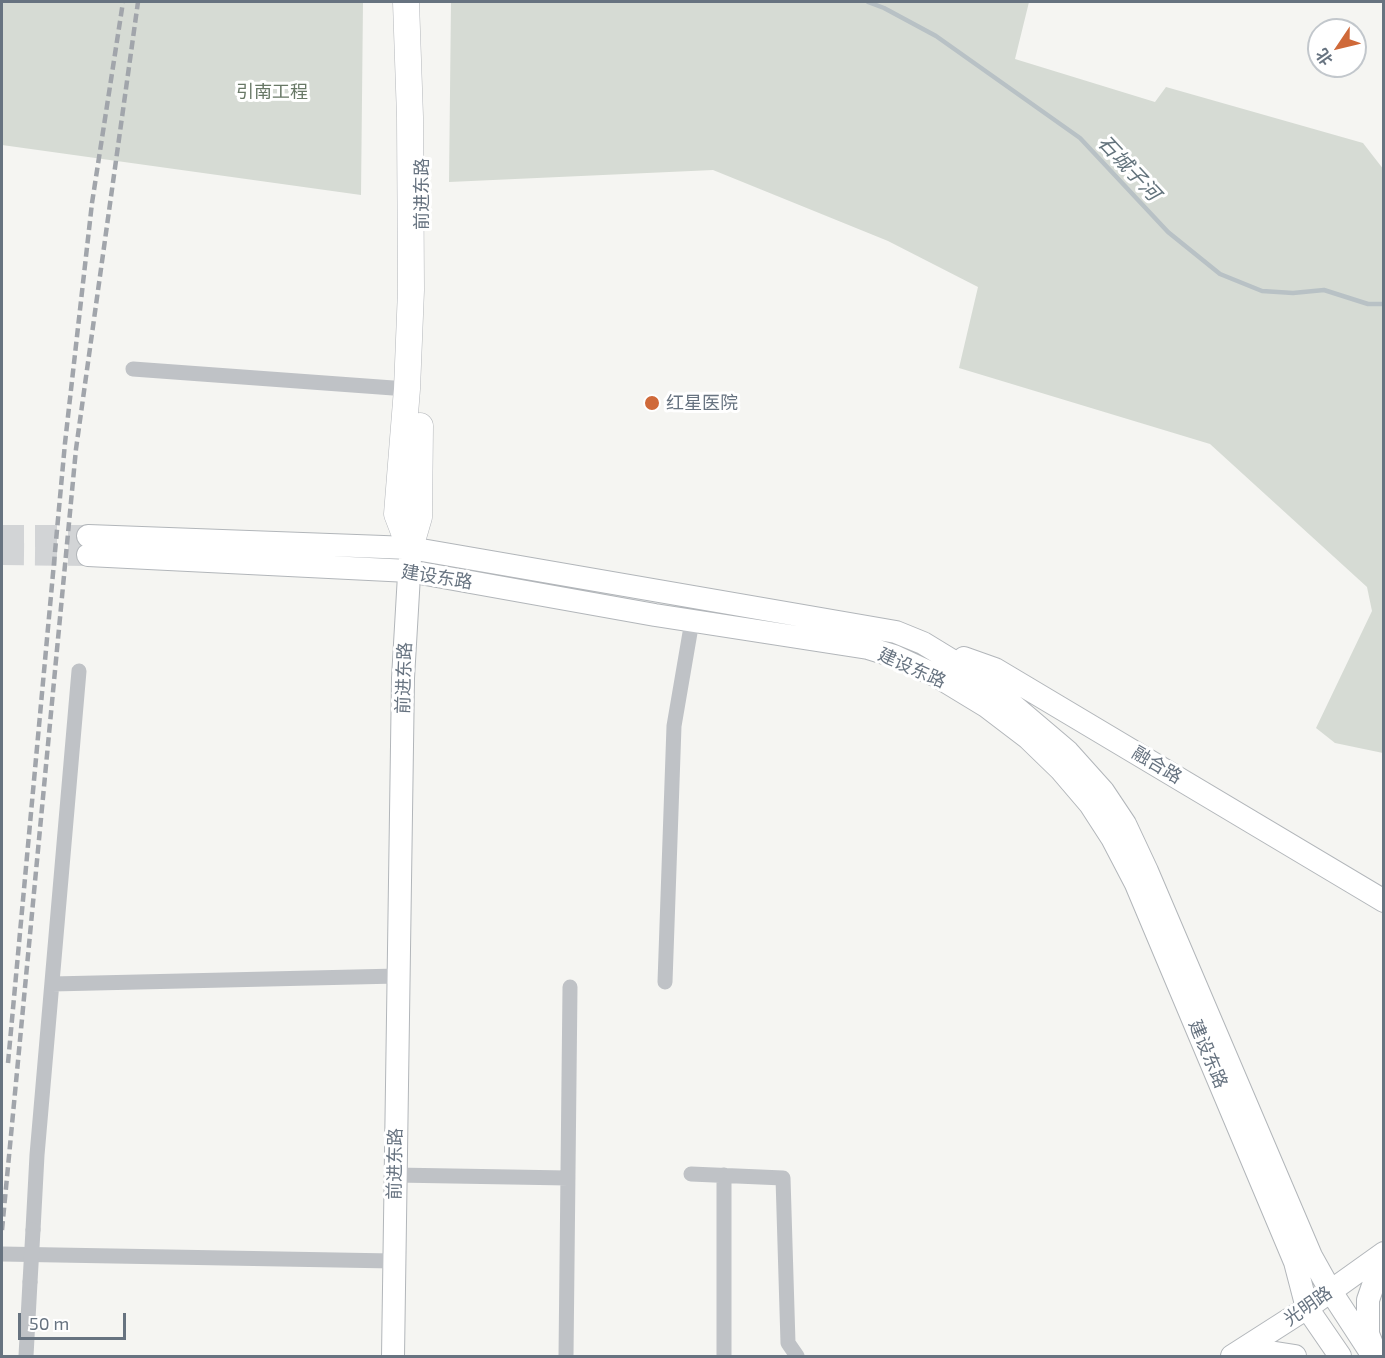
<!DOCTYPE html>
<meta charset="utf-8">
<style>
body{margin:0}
#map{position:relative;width:1385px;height:1358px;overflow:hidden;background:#f5f5f2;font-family:"Exo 2","Noto Sans SC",sans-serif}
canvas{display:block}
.frame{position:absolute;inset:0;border:3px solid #677380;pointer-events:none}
.north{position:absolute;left:1307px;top:18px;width:60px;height:60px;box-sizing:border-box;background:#fff;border:2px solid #c2c7cc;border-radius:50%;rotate:235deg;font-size:16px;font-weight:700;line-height:24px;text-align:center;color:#677380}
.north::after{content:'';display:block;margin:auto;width:21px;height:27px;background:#cf6939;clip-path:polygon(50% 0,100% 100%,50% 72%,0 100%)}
.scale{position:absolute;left:18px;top:1313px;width:108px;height:27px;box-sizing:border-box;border:3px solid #677380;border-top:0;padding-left:8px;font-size:18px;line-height:21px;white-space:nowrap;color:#677380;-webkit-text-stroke:4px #fff;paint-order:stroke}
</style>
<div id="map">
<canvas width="1385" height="1358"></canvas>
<div class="frame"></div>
<div class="north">北</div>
<div class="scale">50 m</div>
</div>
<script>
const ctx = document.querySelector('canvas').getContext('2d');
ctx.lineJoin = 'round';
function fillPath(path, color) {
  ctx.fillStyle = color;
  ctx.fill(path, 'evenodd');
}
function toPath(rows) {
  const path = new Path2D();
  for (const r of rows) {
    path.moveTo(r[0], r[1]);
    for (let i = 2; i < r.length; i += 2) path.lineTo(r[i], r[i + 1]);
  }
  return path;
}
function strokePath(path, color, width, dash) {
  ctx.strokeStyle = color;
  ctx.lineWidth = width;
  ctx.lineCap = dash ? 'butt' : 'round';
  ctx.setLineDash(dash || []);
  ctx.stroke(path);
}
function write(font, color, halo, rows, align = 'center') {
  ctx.font = font + ' "Exo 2","Noto Sans SC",sans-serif';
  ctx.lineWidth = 6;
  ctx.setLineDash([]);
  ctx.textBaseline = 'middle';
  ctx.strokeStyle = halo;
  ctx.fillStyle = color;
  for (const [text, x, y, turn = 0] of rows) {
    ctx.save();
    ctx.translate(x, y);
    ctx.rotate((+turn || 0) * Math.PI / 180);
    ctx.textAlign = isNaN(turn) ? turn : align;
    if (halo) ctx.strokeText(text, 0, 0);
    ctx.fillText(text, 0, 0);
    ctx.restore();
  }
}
const green = toPath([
 [2,2,363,2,361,195,2,145],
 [451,2,1029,2,1015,59,1155,102,1166,87,1363,143,1384,170,1383,753,1335,743,1316,728,1372,611,1367,587,1210,444,959,368,978,287,888,241,713,170,449,182]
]);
const stream = toPath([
 [868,2,884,8,936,36,1080,138,1168,232,1220,274,1262,291,1293,293,1324,290,1368,304,1384,304]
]);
const secondaryTunnel = toPath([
 [2,536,88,536],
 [2,554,88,555]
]);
const street = toPath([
 [133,369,407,389],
 [665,982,674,726,692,621],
 [52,984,398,976],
 [691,1174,783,1178,788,1343,797,1356],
 [395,1175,568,1178],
 [724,1175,724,1356],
 [33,1230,37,1155,79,671],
 [2,1254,393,1261],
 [26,1356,30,1282],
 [566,1356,570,987]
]);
const secondary = toPath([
 [88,536,410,548,896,632,923,643,982,679,1068,752,1103,791,1125,824,1147,871,1311,1256,1330,1290,1373,1356],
 [88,555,409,571,655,615,868,648,894,656,935,675,986,706,1028,738,1061,770,1090,804,1112,838,1136,884,1295,1262,1307,1308,1340,1356],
 [964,658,995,669,1384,901],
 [1374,1349,1368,1334,1368,1300,1379,1268,1384,1263],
 [1238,1354,1263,1351,1295,1356],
 [393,1356,403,678,410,558],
 [1232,1356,1307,1308,1384,1253]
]);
const primary = toPath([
 [406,2,410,117,411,290,407,389,397,514,410,548],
 [410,548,419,517,420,426]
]);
const rail = toPath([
 [8,1063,65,443,92,203,123,2],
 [2,1230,76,449,138,2]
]);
const streetBridge = toPath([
 [30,1282,33,1230]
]);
const markers = [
 [652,403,8,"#cf6939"]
];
const parkNames = [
 ["引南工程",272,92]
];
const streetNames = [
 ["前进东路",422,194,-90],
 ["建设东路",437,577,9],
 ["建设东路",912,668,24],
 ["前进东路",404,678,-88],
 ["融合路",1157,765,31],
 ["建设东路",1208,1054,67],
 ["前进东路",395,1164,-89],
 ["光明路",1308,1306,-35]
];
const poiNames = [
 ["红星医院",666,403]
];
const waterNames = [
 ["石城子河",1129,168,47]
];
fillPath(green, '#d6dbd4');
strokePath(stream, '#b8c1c5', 4.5);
strokePath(secondaryTunnel, '#d2d4d6', 22, [22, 11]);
strokePath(secondary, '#b2b6ba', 24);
strokePath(primary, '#b3b6ba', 27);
strokePath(street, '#bfc2c6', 15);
strokePath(secondary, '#fff', 22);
strokePath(primary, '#fff', 26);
strokePath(rail, '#a1a5ab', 4.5, [9, 4.5]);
strokePath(streetBridge, '#bfc2c6', 15);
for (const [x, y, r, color] of markers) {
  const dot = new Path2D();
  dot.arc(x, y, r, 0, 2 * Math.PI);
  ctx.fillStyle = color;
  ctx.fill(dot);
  strokePath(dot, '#fff', 2);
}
write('18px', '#687866', '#fff', parkNames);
write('18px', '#677380', '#fff', streetNames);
write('18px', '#677380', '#fff', poiNames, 'left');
write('italic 20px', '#63737c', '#fff', waterNames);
</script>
